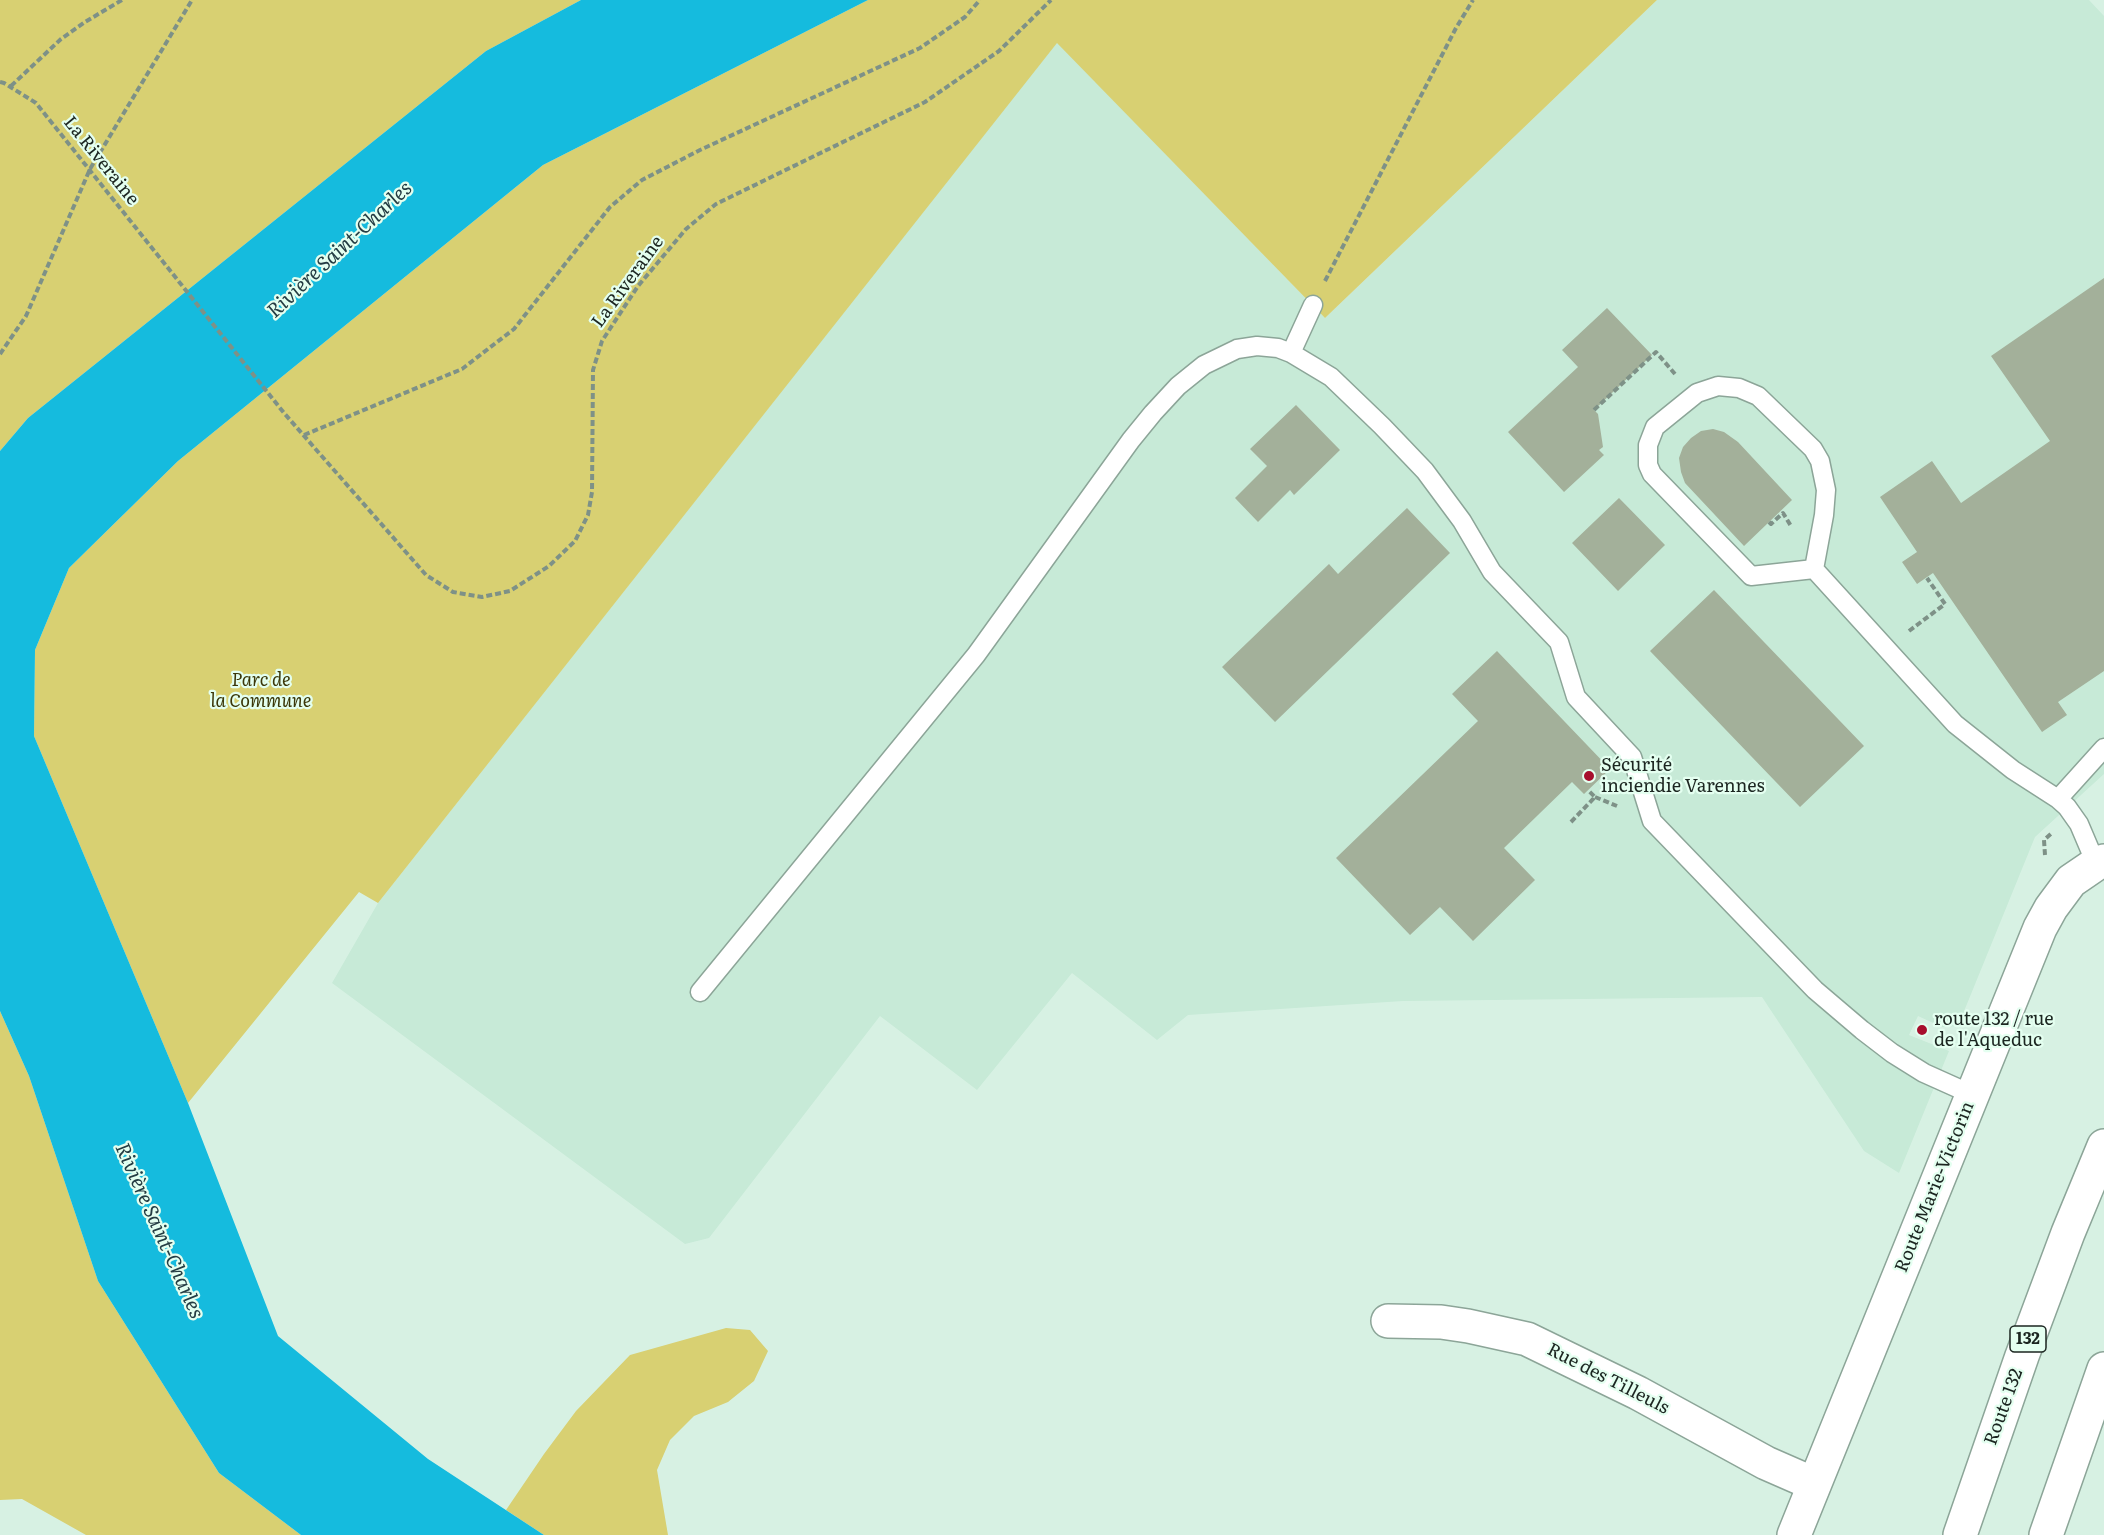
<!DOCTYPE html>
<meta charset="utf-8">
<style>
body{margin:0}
canvas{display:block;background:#d7f1e3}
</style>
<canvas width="2104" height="1535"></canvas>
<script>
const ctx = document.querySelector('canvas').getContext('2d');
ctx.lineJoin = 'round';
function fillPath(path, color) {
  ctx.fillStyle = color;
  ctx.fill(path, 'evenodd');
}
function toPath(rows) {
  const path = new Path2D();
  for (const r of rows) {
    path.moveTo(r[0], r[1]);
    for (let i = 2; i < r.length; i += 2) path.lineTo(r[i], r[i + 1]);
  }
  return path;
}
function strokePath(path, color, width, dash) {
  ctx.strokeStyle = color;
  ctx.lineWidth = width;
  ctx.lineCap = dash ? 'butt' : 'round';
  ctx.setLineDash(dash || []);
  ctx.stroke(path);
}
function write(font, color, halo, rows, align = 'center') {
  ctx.font = font + ' Literata,serif';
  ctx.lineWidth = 4.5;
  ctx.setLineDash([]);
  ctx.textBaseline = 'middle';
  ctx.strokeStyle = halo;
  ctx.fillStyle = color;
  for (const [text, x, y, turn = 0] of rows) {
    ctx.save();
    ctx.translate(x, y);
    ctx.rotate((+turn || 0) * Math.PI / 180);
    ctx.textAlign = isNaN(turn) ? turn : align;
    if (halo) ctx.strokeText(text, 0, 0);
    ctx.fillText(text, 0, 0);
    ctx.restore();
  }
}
const built = toPath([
 [1657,0,2089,0,2104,16,2104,774,2035,837,1958,1026,1942,1027,1918,1016,1909,1035,1949,1051,1899,1173,1864,1151,1762,997,1403,1001,1188,1015,1157,1040,1072,973,977,1090,880,1016,709,1238,685,1244,332,983,378,903,1057,42,1325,318]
]);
const green = toPath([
 [0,0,581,0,486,51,28,418,0,451],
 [868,0,1657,0,1325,318,1057,43,378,903,359,892,188,1103,34,736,35,650,69,568,178,461,543,165],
 [0,1011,29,1076,98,1281,219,1473,301,1535,86,1535,22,1499,0,1500],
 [726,1328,750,1330,768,1351,754,1381,728,1402,694,1416,670,1440,657,1470,668,1535,544,1535,506,1510,544,1454,576,1411,630,1355]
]);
const water = toPath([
 [581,0,868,0,543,165,178,461,69,568,35,650,34,736,188,1103,278,1336,428,1459,544,1535,301,1535,219,1473,98,1281,29,1076,0,1011,0,451,28,418,486,51]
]);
const building = toPath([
 [2104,278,2104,671,2058,702,2067,715,2042,732,1933,573,1917,584,1902,562,1917,552,1880,497,1932,461,1961,503,2050,441,1991,356],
 [1607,308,1652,355,1594,410,1598,414,1603,447,1599,450,1604,455,1564,492,1508,432,1578,367,1562,350],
 [1296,405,1340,450,1294,495,1290,490,1258,522,1235,498,1267,466,1250,449],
 [1713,429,1724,432,1738,442,1792,500,1744,546,1685,483,1681,472,1679,458,1683,447,1691,438,1701,431],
 [1619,498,1665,545,1618,591,1572,543],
 [1407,508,1450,553,1275,722,1222,667,1329,564,1338,574],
 [1714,590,1864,746,1800,807,1650,651],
 [1497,651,1610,769,1584,794,1572,782,1504,848,1535,880,1473,941,1440,907,1410,935,1336,858,1478,721,1452,694]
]);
const path = toPath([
 [0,82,4,83,36,103,284,413,426,575,453,592,482,597,510,591,549,566,575,541,588,515,592,492,593,370,602,341,638,286,686,229,716,204,925,102,999,51,1051,0],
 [11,86,61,39,85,22,122,0],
 [1325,281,1456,28,1473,0],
 [0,354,26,316,90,169,192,0],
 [1594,410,1656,352,1675,374],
 [304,435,462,369,514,329,610,207,642,180,700,150,920,48,965,17,980,0],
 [1769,522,1771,524,1783,513,1791,526],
 [1909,631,1945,604,1927,578],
 [1595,797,1617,806],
 [1571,822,1595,797,1588,790],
 [2045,855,2044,840,2052,833]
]);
const service = toPath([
 [1291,353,1313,305],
 [1718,386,1739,388,1758,396,1813,449,1820,461,1826,490,1824,515,1814,569,1751,576,1652,474,1648,465,1648,445,1655,427,1697,393,1718,386],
 [1814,569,1955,724,2013,770,2058,799,2067,807,2079,824,2096,864],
 [2058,799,2104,748],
 [700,992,976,655,1131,440,1153,413,1178,386,1204,365,1237,349,1257,346,1278,348,1291,353,1331,377,1382,426,1425,471,1462,521,1492,572,1559,642,1576,697,1632,757,1652,821,1815,990,1862,1030,1892,1053,1924,1073,1973,1095]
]);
const minor = toPath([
 [1388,1321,1441,1322,1468,1326,1527,1339,1638,1393,1766,1463,1814,1484]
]);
const tertiary = toPath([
 [1794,1535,2040,928,2051,908,2071,881,2096,864,2104,861]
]);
const trunk = toPath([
 [1960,1535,2022,1356,2068,1233,2104,1146],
 [2046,1535,2104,1369]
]);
const markers = [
 [1589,776,6,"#a70e2d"],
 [1922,1030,6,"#a70e2d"]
];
const shields = [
 [2028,1339,36]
];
const shieldNames = [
 ["132",2028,1339]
];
const streetNames = [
 ["La Riveraine",101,161,51],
 ["La Riveraine",628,282,-54],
 ["Route Marie-Victorin",1935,1187,-68],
 ["Rue des Tilleuls",1608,1379,27],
 ["Route 132",2004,1407,-70]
];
const parkNames = [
 ["Parc de",261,681],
 ["la Commune",261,702]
];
const poiNames = [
 ["Sécurité",1601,766],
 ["inciendie Varennes",1601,787],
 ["route 132 / rue",1934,1020],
 ["de l'Aqueduc",1934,1041]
];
const waterNames = [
 ["Rivière Saint-Charles",340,250,-43],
 ["Rivière Saint-Charles",159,1231,66]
];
fillPath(built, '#c7ead7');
fillPath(green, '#d8d072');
fillPath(water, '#15bbde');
fillPath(building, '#a3b09a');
strokePath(service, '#8ca598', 21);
strokePath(minor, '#8ca598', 36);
strokePath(tertiary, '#8ca598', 36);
strokePath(trunk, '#8ca598', 36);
strokePath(path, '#7e9187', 4, [6, 3]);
strokePath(service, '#fff', 18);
strokePath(minor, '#fff', 33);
strokePath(tertiary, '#fff', 33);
strokePath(trunk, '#fff', 33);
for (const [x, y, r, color] of markers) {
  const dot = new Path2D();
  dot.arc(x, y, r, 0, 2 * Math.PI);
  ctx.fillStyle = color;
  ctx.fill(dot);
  strokePath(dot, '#e4fff0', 2);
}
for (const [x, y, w] of shields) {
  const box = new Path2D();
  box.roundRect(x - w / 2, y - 13, w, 26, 4.5);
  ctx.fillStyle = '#e4fff0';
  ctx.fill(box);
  strokePath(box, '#1c2621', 1.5);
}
write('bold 16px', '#1c2621', null, shieldNames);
write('18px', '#1c2621', '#e4fff0', streetNames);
write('italic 18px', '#3b3708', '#e4fff0', parkNames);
write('18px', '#1c2621', '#e4fff0', poiNames, 'left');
write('italic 20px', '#243c43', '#e4fff0', waterNames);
</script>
